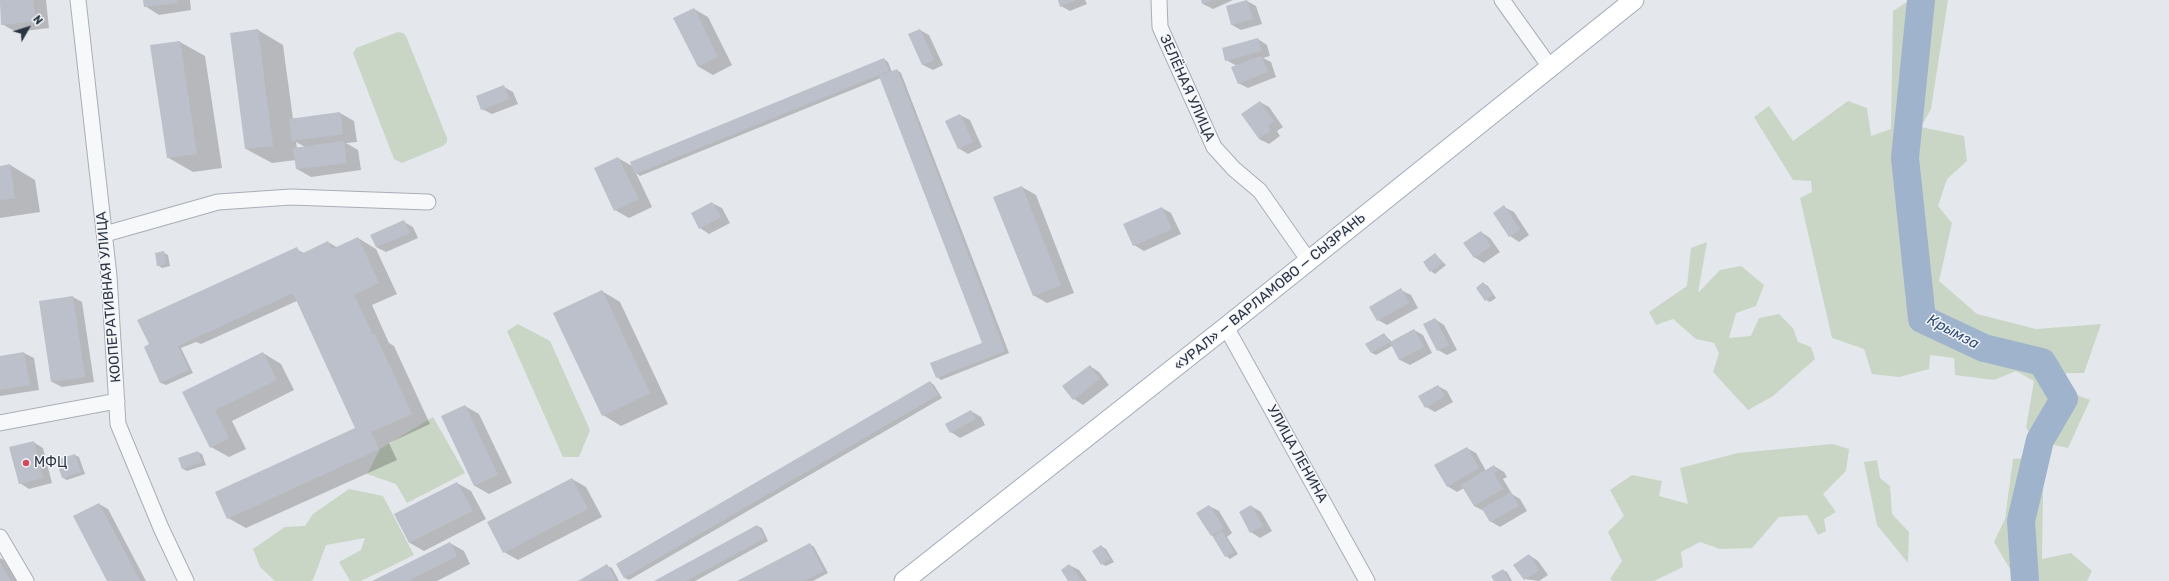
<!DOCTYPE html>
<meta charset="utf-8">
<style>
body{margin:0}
#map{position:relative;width:2169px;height:581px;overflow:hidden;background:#e4e7ec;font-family:Rubik,sans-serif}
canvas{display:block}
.north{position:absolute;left:8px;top:8px;width:40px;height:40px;-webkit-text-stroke:3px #f4f6f9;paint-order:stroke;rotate:51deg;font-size:11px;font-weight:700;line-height:16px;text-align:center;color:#2b3445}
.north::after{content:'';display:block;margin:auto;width:14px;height:18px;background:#2b3445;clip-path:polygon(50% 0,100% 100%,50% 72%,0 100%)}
</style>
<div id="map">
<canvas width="2169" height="581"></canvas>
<div class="north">N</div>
</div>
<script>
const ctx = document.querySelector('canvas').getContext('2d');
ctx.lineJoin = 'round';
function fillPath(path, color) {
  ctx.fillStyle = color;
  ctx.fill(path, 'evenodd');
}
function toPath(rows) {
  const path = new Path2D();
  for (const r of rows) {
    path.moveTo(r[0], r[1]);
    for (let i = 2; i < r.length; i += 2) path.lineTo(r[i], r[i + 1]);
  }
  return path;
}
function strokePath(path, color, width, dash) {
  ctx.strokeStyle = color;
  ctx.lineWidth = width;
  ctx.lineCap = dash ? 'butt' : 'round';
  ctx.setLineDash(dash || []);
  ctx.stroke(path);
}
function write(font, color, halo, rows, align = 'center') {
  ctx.font = font + ' Rubik,sans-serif';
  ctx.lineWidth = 3;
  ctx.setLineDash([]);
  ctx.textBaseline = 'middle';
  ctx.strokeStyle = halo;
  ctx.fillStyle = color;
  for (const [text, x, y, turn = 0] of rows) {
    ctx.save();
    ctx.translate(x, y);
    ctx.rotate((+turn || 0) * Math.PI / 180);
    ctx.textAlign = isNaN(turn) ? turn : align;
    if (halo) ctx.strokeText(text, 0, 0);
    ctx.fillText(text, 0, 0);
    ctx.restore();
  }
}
const green = toPath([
 [1910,0,1948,0,1931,109,1921,127,1964,136,1967,161,1947,179,1938,206,1952,223,1939,281,1977,314,2036,329,2101,324,2084,373,2066,373,2062,389,2090,400,2068,448,2037,441,2026,428,2034,381,2016,371,1994,380,1955,375,1954,358,1930,355,1929,369,1899,377,1872,374,1864,349,1832,338,1800,198,1812,192,1811,181,1793,180,1754,117,1769,106,1793,141,1848,101,1867,108,1871,136,1891,129,1893,11],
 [398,32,403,33,406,36,447,138,447,142,443,146,402,163,394,159,353,53,356,48],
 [1707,242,1698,293,1720,270,1741,266,1764,285,1756,306,1736,313,1729,338,1751,336,1759,318,1779,314,1793,328,1798,342,1811,347,1815,359,1773,396,1748,410,1713,372,1719,353,1714,343,1696,339,1673,319,1656,325,1649,312,1687,286,1691,248],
 [518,324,550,341,590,430,579,457,563,457,507,331],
 [433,417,465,473,407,503,396,484,367,474,380,449],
 [1833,444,1849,449,1846,471,1823,494,1836,512,1824,519,1826,531,1818,535,1807,515,1779,517,1752,548,1720,549,1700,542,1681,552,1683,567,1654,581,1613,581,1610,579,1622,561,1608,532,1624,516,1610,490,1632,475,1662,481,1659,496,1688,504,1680,468,1738,453],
 [2047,457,2043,491,2042,559,2071,553,2092,571,2087,581,2012,581,2013,574,1994,542,2005,519,2013,459],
 [1877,460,1880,478,1890,486,1892,514,1909,532,1908,563,1877,525,1864,462],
 [349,489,383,496,414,555,361,581,350,581,339,562,361,550,365,538,326,545,313,580,310,581,275,581,260,567,253,549,285,527,305,526,313,514]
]);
const shadow = toPath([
 [0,0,46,0,49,28,16,32,2,24],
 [144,0,190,0,191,10,159,15,145,6],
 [1059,0,1085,0,1087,4,1070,11,1061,6],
 [1202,0,1233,0,1213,9,1203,4],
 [1247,1,1256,6,1262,24,1241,30,1232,25],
 [694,9,708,17,732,65,713,75,699,67,675,19],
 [258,30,283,45,293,119,340,113,354,121,357,142,346,143,358,150,361,170,311,177,297,169,296,160,272,163,246,149],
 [296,142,305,147,297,148],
 [920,30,929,35,943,65,933,70,923,65,910,35],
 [1258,39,1267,45,1270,56,1263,58,1271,62,1276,77,1248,88,1238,83,1237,66,1226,60],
 [180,42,205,56,222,168,193,172,167,157],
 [884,59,888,62,892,72,897,70,901,73,1009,353,941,380,937,377,983,344,881,78,640,176,636,173,652,207,629,218,615,210,618,158,632,166],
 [504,87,513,92,518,104,492,114,482,109],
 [1260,102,1269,107,1283,127,1277,131,1280,136,1269,144,1259,139],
 [960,115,970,120,982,147,968,154,958,148],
 [10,165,35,180,40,212,0,218,0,167],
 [1022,187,1036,195,1074,293,1047,303,1033,295],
 [712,203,722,208,730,223,709,234,700,228],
 [1504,207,1514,212,1529,235,1519,242,1510,236,1495,213],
 [1162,208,1171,213,1181,234,1144,251,1134,245],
 [404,222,413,227,418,238,386,252,376,247],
 [1481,232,1490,238,1500,252,1484,263,1474,257],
 [358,238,376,249,397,294,372,305,389,343,394,346,430,424,389,443,397,460,246,528,228,518,356,429,297,301,201,344,196,342,181,348,193,373,166,385,161,383,145,347,296,249,304,253,328,242,338,248],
 [164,253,168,255,170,266,162,268,158,265],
 [1435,254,1446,265,1435,274,1431,271],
 [1483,283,1488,286,1496,298,1490,302,1486,300],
 [1401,290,1411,295,1418,308,1387,325,1378,320],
 [602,291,620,302,668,404,621,426,603,415],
 [73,297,82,302,94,382,62,387,52,382,40,302],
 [1435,319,1444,325,1457,350,1447,355,1438,350],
 [1414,330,1423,335,1432,353,1410,365,1400,360,1392,346,1376,355,1372,353,1367,344,1384,334,1392,342],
 [24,353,34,358,39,390,0,396,0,357],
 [263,353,281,364,294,390,232,421,246,449,229,457,211,447,184,393],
 [1090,366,1099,372,1109,385,1083,405,1074,399],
 [930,382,934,385,942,398,629,580,625,578,617,564],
 [1438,386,1447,391,1453,402,1435,412,1426,407],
 [465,406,479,414,512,483,489,494,475,486,443,416],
 [971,411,981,417,985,425,960,438,951,432],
 [33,442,43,448,52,483,29,489,20,483],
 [1467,448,1476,453,1486,471,1494,466,1504,472,1507,477,1503,479,1512,494,1520,499,1527,511,1500,527,1490,521,1484,511,1474,506,1464,488,1457,492,1447,486],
 [198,452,202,454,206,465,187,471,183,469,179,458],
 [75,455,79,457,85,474,67,480,63,478],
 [572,479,586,487,602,517,518,560,504,552],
 [457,483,471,491,486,519,424,551,410,543,395,514],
 [99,504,108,509,146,581,108,581],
 [1209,506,1219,511,1232,533,1227,537,1238,554,1230,559,1226,556,1212,535],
 [1251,506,1261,512,1272,531,1260,538,1251,532],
 [757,526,762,528,768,541,695,581,656,581],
 [450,543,464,551,470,564,437,581,374,581],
 [810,544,814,547,828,573,813,581,739,581],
 [1101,546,1106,549,1114,562,1106,566,1102,564],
 [1529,555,1538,561,1548,575,1539,581,1525,579],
 [0,558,4,560,17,581,0,581],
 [1069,565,1079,570,1087,581,1070,581],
 [607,566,612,568,619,581,580,581],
 [1503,570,1507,572,1512,581,1495,581]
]);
const river = toPath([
 [1921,0,1905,158,1922,319,1984,348,2042,362,2064,399,2040,440,2021,521,2025,581]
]);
const building = toPath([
 [0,0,33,0,36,21,1,25],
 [143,0,177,0,178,3,144,7],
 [1058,0,1076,0,1060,7],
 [1201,0,1212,0,1202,4],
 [1247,0,1253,19,1231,25,1226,6],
 [694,8,718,57,698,67,673,18],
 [258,29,273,146,245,149,230,33],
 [920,29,934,60,922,65,908,34],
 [1258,38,1261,51,1225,61,1222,48],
 [180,41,197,154,167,158,150,45],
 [1261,56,1268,72,1238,84,1231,67],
 [884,58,889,71,635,174,630,162],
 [897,69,1005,351,936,378,930,363,982,343,879,76],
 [504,85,509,99,481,110,476,96],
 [1260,101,1274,121,1268,126,1271,130,1259,139,1241,114],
 [340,112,343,134,292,141,289,119],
 [960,114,973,142,958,149,945,121],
 [344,141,347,163,296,169,293,148],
 [618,157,639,199,614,211,594,168],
 [10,164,15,198,0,200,0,166],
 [1022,186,1061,285,1033,296,993,197],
 [712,202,721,217,699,229,691,213],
 [1504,205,1520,230,1509,237,1493,213],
 [1162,207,1172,229,1133,246,1123,224],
 [404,220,410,233,376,247,370,235],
 [1481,231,1491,246,1474,258,1463,243],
 [358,237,379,283,354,295,373,335,375,334,412,414,371,432,379,449,227,519,215,492,355,428,293,293,178,346,189,370,160,383,144,347,149,344,137,320,297,247,301,254,328,241,332,249],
 [164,251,166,264,157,266,155,253],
 [1435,253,1443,263,1430,272,1423,262],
 [1483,282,1493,295,1485,301,1476,288],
 [1401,288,1409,303,1377,321,1369,307],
 [602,290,650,393,602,416,553,313],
 [73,296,85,377,51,382,39,301],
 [1435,318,1449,345,1437,351,1423,324],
 [1414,329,1424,347,1399,360,1390,342],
 [1384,333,1390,342,1371,353,1365,344],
 [24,352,30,385,0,390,0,356],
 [263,352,277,380,215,410,229,438,210,448,182,392],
 [1090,365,1100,379,1073,400,1062,386],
 [930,381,938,395,624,578,616,564],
 [1438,385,1445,396,1425,408,1418,396],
 [465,405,498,475,474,486,441,416],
 [971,410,976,419,950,433,945,424],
 [34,441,43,478,19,484,9,447],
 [1467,447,1479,468,1447,487,1434,465],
 [198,451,202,462,182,469,178,458],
 [75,454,81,472,62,478,56,460],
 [1494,465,1498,471,1494,473,1503,489,1474,506,1461,485],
 [572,478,588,509,503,553,487,522],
 [457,482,473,511,409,543,394,514],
 [1511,492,1519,506,1490,522,1482,509],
 [99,503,140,581,107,581,73,516],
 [1209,505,1224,528,1211,536,1196,513],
 [1251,505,1263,526,1250,533,1239,512],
 [757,525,765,538,686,581,654,581],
 [1222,531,1234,552,1225,557,1213,537],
 [450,542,457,556,408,581,372,581],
 [810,543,824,571,804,581,737,581],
 [1101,545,1110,559,1101,565,1092,551],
 [1529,554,1539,570,1524,580,1513,565],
 [0,563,11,581,0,581],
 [607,564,616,580,578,581],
 [1069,564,1082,581,1068,581,1061,570],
 [1503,569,1510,581,1494,581,1491,576]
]);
const minor = toPath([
 [78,0,109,276,118,424,161,528,186,581],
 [1159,0,1160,27,1214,147,1234,169,1260,191,1309,261],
 [1502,0,1550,67],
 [105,234,218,202,291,197,428,202],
 [1226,327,1367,581],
 [0,423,117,401],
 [0,537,26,581]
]);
const major = toPath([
 [904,581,1226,327,1634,0]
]);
const markers = [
 [26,463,4,"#d1495b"]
];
const streetNames = [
 ["ЗЕЛЁНАЯ УЛИЦА",1187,88,66],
 ["«УРАЛ» — ВАРЛАМОВО — СЫЗРАНЬ",1270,292,-39],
 ["КООПЕРАТИВНАЯ УЛИЦА",109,297,-95],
 ["УЛИЦА ЛЕНИНА",1297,454,61]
];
const poiNames = [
 ["МФЦ",34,463]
];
const waterNames = [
 ["Крымза",1953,332,28]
];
fillPath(green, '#c9d6c5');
fillPath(shadow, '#0003');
strokePath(river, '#9fb4cc', 28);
fillPath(building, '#bbc0ca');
strokePath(minor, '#a9aeb7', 17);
strokePath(major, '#a3abb8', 21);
strokePath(minor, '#f7f8fa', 15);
strokePath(major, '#fff', 19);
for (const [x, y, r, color] of markers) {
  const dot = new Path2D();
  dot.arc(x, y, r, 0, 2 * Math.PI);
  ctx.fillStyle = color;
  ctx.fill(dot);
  strokePath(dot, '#f4f6f9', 1.5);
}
write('14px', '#2b3445', '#f4f6f9', streetNames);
write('14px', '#2b3445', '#f4f6f9', poiNames, 'left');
write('italic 15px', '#34527a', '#f4f6f9', waterNames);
</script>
